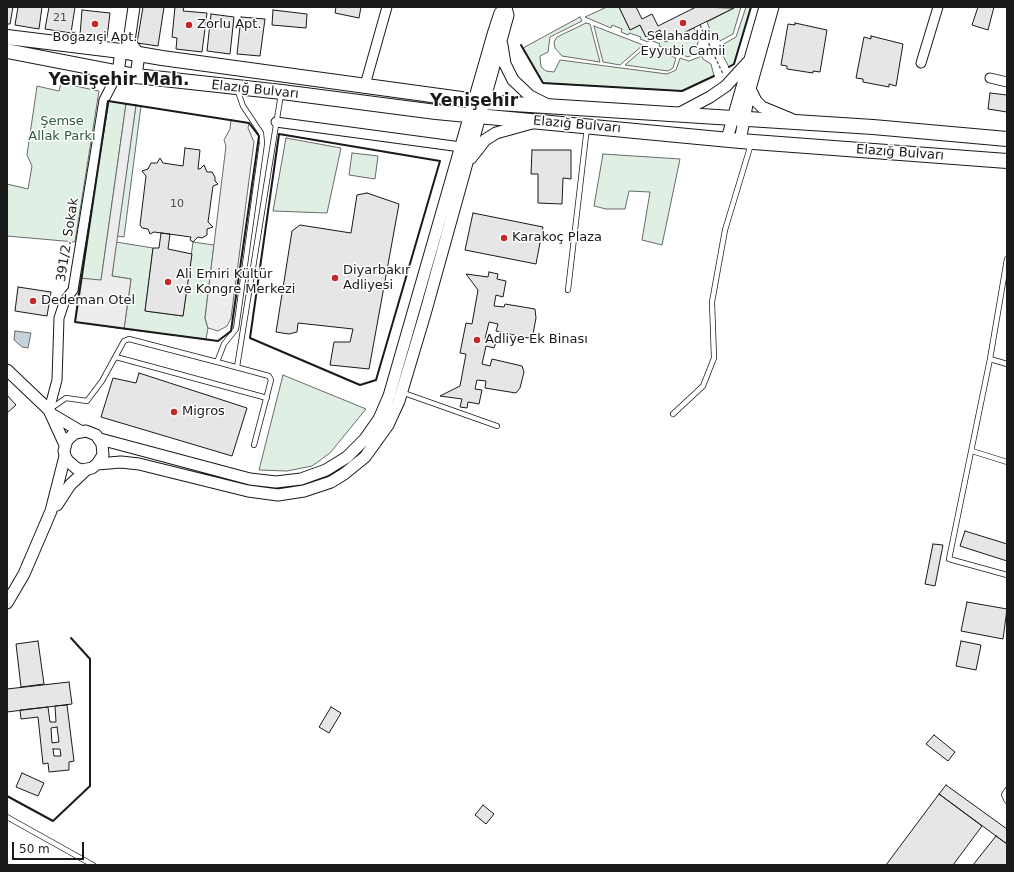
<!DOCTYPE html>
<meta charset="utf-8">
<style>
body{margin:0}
#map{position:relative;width:1014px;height:872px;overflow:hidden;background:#fff;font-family:"DejaVu Sans",sans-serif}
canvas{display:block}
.frame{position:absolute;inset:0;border:8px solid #1a1a1a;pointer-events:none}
.scale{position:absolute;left:12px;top:842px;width:72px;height:18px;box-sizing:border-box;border:2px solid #1a1a1a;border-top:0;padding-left:5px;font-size:12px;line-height:14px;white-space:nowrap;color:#1a1a1a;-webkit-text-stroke:3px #fff;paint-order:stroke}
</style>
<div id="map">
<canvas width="1014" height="872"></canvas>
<div class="frame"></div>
<div class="scale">50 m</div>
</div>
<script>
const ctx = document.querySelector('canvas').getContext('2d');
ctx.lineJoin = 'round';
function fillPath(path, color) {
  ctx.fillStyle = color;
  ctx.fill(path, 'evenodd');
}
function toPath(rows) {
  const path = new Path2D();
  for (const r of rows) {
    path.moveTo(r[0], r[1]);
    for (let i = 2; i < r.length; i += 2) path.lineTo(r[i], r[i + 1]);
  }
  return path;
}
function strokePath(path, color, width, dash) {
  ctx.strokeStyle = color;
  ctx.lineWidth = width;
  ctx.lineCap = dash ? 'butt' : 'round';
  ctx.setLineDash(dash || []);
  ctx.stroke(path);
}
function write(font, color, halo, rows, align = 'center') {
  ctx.font = font + ' "DejaVu Sans",sans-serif';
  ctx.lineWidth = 3;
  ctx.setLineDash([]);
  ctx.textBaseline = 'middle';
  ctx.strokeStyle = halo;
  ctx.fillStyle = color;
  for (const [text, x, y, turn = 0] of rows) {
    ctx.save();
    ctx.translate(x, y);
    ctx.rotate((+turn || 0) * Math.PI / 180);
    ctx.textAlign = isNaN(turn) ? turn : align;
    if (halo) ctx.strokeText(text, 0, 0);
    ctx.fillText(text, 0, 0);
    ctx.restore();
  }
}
const green = toPath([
 [607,7,619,7,630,30,640,25,646,37,660,30,665,42,694,28,699,39,697,46,699,52,688,57,659,46,660,44,650,40,648,42,640,39,641,37,629,33,628,35,621,32,622,29,612,25,611,28,585,17,607,7],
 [734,7,741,7,733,34,720,41,718,36,712,35,707,22,734,8,734,7],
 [746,7,751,7,734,64,729,67,723,56,725,49,722,45,736,37,746,7],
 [580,17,582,21,550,37,548,52,540,56,541,67,546,71,554,72,560,60,667,74,676,70,680,58,689,61,702,56,703,59,711,64,714,76,682,91,543,83,523,48,580,17],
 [586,23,590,24,600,62,562,56,555,48,554,42,557,37,586,23],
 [594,26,643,45,620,65,603,62,594,26],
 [647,46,676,58,673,68,668,71,625,65,647,46],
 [61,83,99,91,75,242,7,236,7,184,28,189,32,166,27,155,37,86,59,91,61,83],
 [108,101,126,104,101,281,80,278,108,101],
 [136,105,141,106,124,237,117,236,136,105],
 [286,138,341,148,327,213,273,211,286,138],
 [352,153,378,156,375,179,349,175,352,153],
 [603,154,680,159,662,245,642,240,650,192,629,191,625,209,606,209,594,206,603,154],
 [116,242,153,248,145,311,183,316,193,242,214,245,205,318,208,328,206,339,124,329,131,279,112,276,116,242],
 [283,375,366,409,330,453,312,466,287,471,259,470,283,375]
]);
const parking = toPath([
 [126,104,136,105,112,276,131,279,124,329,75,322,80,278,101,280,126,104],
 [231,120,249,123,248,128,254,142,231,318,227,326,218,331,208,328,205,318,226,146,224,140,230,129,231,120]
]);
const water = toPath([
 [15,331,31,333,28,348,22,347,14,340,15,331]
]);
const building = toPath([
 [7,7,13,7,10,24,7,24,7,7],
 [18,7,42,7,39,29,15,25,18,7],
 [49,7,75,7,71,33,45,29,49,7],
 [143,7,164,7,158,46,137,43,143,7],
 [175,7,184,7,183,11,207,13,202,52,176,49,177,38,172,37,175,7],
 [336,7,361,7,359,18,335,13,336,7],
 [619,7,636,7,642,19,652,14,658,26,696,7,734,8,665,42,660,30,646,37,640,25,630,30,619,7],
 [978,7,994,7,988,30,972,25,978,7],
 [82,10,110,13,107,38,80,35,82,10],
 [273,10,307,14,306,28,272,25,273,10],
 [211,14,234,17,230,54,207,51,211,14],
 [241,17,265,19,260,56,237,54,241,17],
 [795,23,827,30,820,72,813,71,813,73,787,69,787,66,781,65,788,24,795,25,795,23],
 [871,36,903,44,896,86,889,84,889,87,863,82,863,79,856,78,864,37,871,39,871,36],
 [990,93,1007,95,1007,112,988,109,990,93],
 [185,148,200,150,198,169,200,169,204,165,207,172,212,172,215,177,215,181,218,184,213,186,208,222,213,227,207,229,207,235,202,238,198,237,193,242,190,240,191,237,154,232,150,234,148,229,142,228,140,225,146,176,142,171,148,169,151,163,157,163,160,158,163,163,183,166,185,148],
 [532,150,571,150,571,179,563,178,562,204,538,203,538,174,531,174,532,150],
 [367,193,399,204,369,369,330,365,334,342,350,342,353,329,298,323,297,332,289,334,276,332,292,231,300,225,351,233,357,195,367,193],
 [473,213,543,227,536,264,465,250,473,213],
 [161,233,170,234,168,249,192,254,183,316,145,311,153,248,159,248,161,233],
 [489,272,498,274,497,279,506,281,503,297,496,295,494,306,504,307,505,304,535,309,536,318,533,334,528,338,496,331,498,324,489,322,485,339,496,342,494,348,486,346,482,364,490,366,492,359,522,366,524,372,520,388,516,393,485,388,486,381,477,380,475,389,482,390,479,404,468,402,467,408,460,407,462,399,440,396,460,386,466,354,460,353,466,323,472,324,478,290,466,274,488,277,489,272],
 [18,287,51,292,47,316,15,311,18,287],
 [139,373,247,408,232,456,101,417,113,378,136,383,139,373],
 [7,395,16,405,7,413,7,395],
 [965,531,1007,544,1007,561,960,546,965,531],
 [933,544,943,545,935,586,925,584,933,544],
 [967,602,1007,609,1003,639,961,631,967,602],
 [38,641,44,684,21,687,16,644,38,641],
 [961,641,981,645,976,670,956,666,961,641],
 [69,682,72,704,7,712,7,689,69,682],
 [67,705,74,761,69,762,69,770,49,772,48,763,43,764,38,717,21,719,20,710,48,707,50,722,56,722,55,706,67,705],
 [57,727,59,742,52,743,51,728,57,727],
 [53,749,60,749,61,756,54,756,53,749],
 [331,707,341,713,329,733,319,727,331,707],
 [934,735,955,752,948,761,926,744,934,735],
 [22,773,44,783,38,796,16,787,22,773],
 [946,785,1007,829,1007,844,939,794,946,785],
 [939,794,982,826,953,865,886,865,939,794],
 [483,805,494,814,486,824,475,815,483,805],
 [996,836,1007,844,1007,865,973,865,996,836]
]);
const path = toPath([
 [700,25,723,74]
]);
const service = toPath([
 [1007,259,990,359,949,559,1007,575],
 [568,290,587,127],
 [116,357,267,398],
 [990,359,1007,364],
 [217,362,269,376,271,380,254,445],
 [237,367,281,94],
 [401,392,497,426],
 [50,409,66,398,87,401,102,381,124,341,129,339,217,362,224,344,236,329,262,143,261,133,243,106,237,89],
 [673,414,703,386,714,358,712,302,725,230,751,144],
 [972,451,1007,462],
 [1007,790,1004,795,1007,801],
 [7,817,93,865]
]);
const minor = toPath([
 [921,63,938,7],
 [990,78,1007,82],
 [365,85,387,7],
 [276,122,461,147],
 [49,410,57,380,59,318,65,300,73,290,104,100,118,73]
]);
const tertiary = toPath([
 [773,7,750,89,756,101,762,107,791,119],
 [129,41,134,7],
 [502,45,505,64,513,80,530,96,546,104],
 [118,73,121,51,129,41,139,54,136,76],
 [678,114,710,97,726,86,748,62],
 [727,139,765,7],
 [740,141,750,89],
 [471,158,485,140,496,133,532,123],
 [7,370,49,410,65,445],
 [53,415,80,431],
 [100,439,250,479,276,482,301,479,326,470,347,457,365,439,379,419,389,396,494,31,500,13,506,7],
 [97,464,121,462,139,464,248,491,278,495,304,491,331,482,344,474,365,457,388,425,399,401,425,314,502,37,508,15,506,8],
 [57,505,70,485,87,469],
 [7,603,24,574,51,511,65,456,64,451,67,440,75,433,86,431,96,435,102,444,103,455,97,464,92,468,82,470,76,468,68,461,65,456]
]);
const primary = toPath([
 [7,37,121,51,162,58,483,102,873,127,1007,139],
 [7,51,136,76,282,92,436,112,740,141,1007,161]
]);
const wall = toPath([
 [521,45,543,83,682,91,714,76],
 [729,67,734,64,751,7],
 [108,101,249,123,259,136,231,331,218,341,75,322,108,101],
 [279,134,440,161,376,380,360,385,250,338,279,134],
 [7,796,53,821,90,786,90,659,71,638]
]);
const markers = [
 [683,23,4,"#c62828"],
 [95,24,4,"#c62828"],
 [189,25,4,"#c62828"],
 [504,238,4,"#c62828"],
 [335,278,4,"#c62828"],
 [168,282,4,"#c62828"],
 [33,301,4,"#c62828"],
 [477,340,4,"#c62828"],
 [174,412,4,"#c62828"]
];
const numberNames = [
 ["21",60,18],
 ["10",177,204]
];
const poiNames = [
 ["Zorlu Apt.",197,25],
 ["Selahaddin",683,37,"center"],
 ["Eyyubi Camii",683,52,"center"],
 ["Boğazıçi Apt.",95,38,"center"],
 ["Karakoç Plaza",512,238],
 ["Diyarbakır",343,271],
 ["Adliyesi",343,286],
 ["Ali Emiri Kültür",176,275],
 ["ve Kongre Merkezi",176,290],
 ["Dedeman Otel",41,301],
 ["Adliye Ek Binası",485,340],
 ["Migros",182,412]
];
const streetNames = [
 ["Elazığ Bulvarı",255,90,6],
 ["Elazığ Bulvarı",577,125,5],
 ["Elazığ Bulvarı",900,153,4],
 ["391/2. Sokak",68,240,-81]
];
const parkNames = [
 ["Şemse",62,122],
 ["Allak Parkı",62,137]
];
const districtNames = [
 ["Yenişehir Mah.",119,81],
 ["Yenişehir",474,102]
];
fillPath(green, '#e0efe3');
strokePath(green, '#6a6a6a', 1);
fillPath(parking, '#ededed');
strokePath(parking, '#6a6a6a', 1);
fillPath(water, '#c6d2dc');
strokePath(water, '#6a6a6a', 1);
fillPath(building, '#e6e6e6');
strokePath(building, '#1a1a1a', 1);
strokePath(service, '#1a1a1a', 6);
strokePath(minor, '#1a1a1a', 11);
strokePath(tertiary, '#1a1a1a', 13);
strokePath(primary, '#1a1a1a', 16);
strokePath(path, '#5f5f5f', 1.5, [3, 2]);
strokePath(service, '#fff', 4.5);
strokePath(minor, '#fff', 9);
strokePath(tertiary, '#fff', 11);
strokePath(primary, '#fff', 14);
strokePath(wall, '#1a1a1a', 2);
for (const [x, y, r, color] of markers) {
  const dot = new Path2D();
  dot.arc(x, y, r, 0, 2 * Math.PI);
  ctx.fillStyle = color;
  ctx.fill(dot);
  strokePath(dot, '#fff', 1.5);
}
write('11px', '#4d4d4d', null, numberNames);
write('13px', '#1a1a1a', '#fff', poiNames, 'left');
write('13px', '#1a1a1a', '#fff', streetNames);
write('13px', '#2b5a34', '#fff', parkNames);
write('bold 17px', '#1a1a1a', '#fff', districtNames);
</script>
